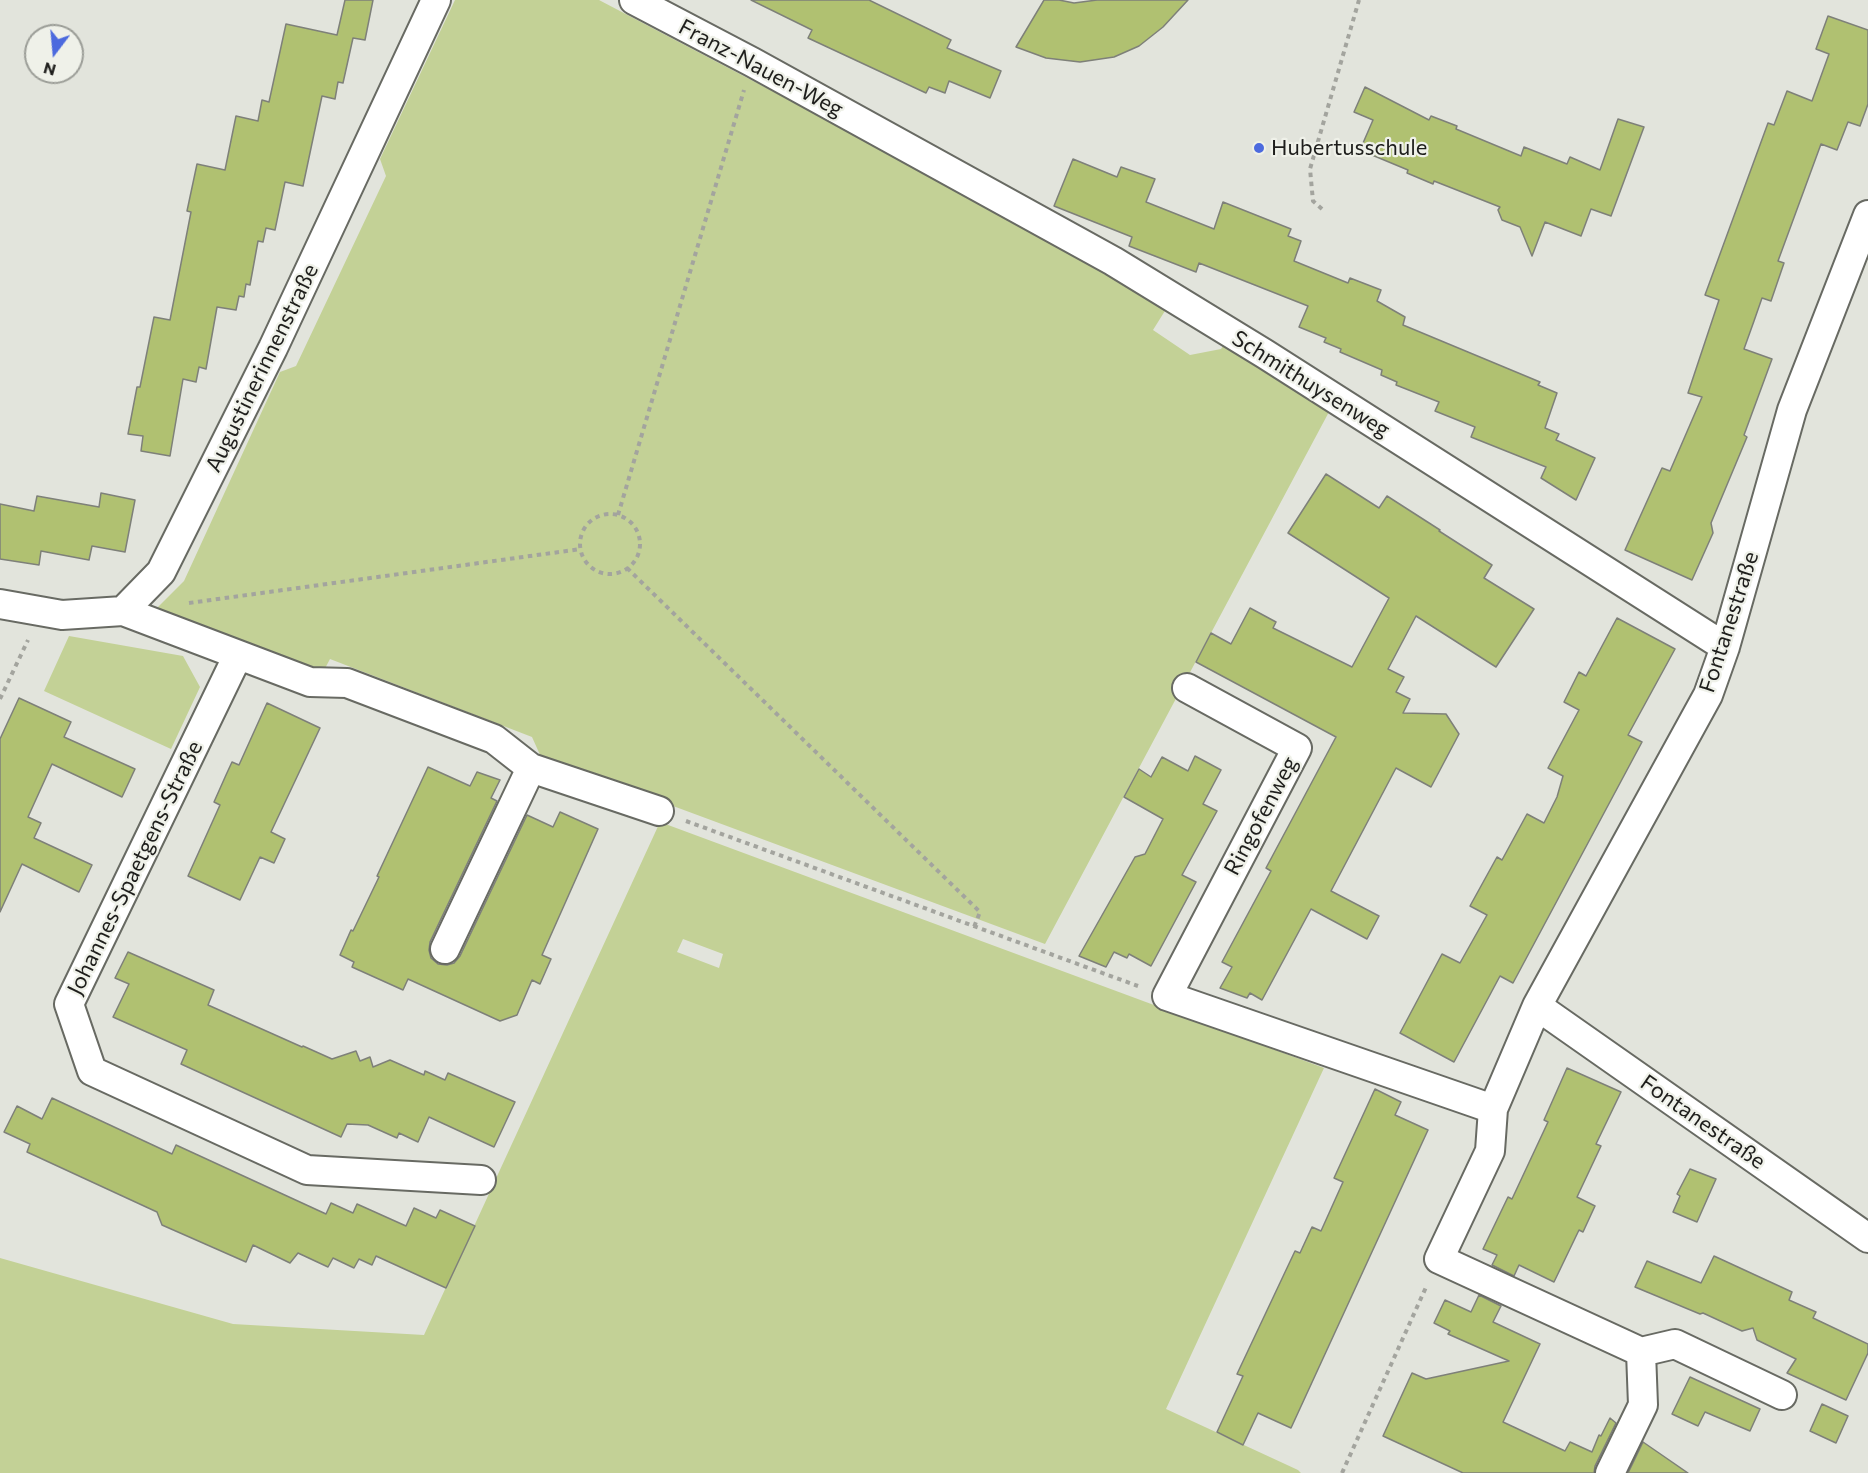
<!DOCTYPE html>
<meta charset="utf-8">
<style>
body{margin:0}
#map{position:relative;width:1868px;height:1473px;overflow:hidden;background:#e2e4dc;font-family:Commissioner,sans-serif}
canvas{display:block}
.north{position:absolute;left:24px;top:24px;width:60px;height:60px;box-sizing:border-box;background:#eff1e9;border:2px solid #9b9d97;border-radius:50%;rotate:196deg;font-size:16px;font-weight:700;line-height:24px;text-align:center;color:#1e1e1c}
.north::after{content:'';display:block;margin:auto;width:21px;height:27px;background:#4c6ade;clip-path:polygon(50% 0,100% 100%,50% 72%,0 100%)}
</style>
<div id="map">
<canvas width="1868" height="1473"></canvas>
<div class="north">N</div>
</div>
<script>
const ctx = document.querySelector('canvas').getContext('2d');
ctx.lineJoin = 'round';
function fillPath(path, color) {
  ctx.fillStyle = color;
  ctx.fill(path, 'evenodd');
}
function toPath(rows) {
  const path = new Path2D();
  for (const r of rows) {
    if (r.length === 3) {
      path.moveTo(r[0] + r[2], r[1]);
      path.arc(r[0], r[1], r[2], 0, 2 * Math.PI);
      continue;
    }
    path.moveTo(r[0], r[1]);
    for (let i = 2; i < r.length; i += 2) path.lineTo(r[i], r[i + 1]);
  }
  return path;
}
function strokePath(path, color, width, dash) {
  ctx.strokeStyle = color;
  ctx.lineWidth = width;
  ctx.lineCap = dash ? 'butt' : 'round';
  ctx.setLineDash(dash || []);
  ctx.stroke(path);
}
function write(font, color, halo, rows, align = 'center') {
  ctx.font = font + ' Commissioner,sans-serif';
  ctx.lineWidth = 4.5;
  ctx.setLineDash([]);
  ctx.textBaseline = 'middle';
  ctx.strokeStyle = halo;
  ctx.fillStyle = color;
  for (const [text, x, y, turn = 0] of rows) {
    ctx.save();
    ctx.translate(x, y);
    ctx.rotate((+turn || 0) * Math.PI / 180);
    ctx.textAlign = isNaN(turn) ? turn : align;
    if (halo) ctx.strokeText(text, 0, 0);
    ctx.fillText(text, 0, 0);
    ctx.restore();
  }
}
const green = toPath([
 [455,0,599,0,1113,270,1168,306,1153,330,1190,355,1221,349,1225,343,1330,410,1045,944,541,757,532,737,330,659,321,676,152,613,184,581,280,372,296,366,386,176,380,159],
 [69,636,183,656,200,687,171,749,44,691],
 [660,822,1324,1068,1166,1409,1298,1470,1301,1473,0,1473,0,1258,233,1324,424,1335],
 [683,939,723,954,719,968,677,952]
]);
const building = toPath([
 [345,0,373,0,365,40,353,38,343,83,338,82,335,99,322,96,303,186,285,182,275,230,266,228,263,242,258,241,250,285,246,284,244,297,239,296,236,310,217,307,206,369,199,367,196,382,183,379,170,456,141,451,143,436,128,434,137,387,140,387,154,317,170,320,191,212,187,211,197,164,225,170,236,116,258,121,262,100,269,102,286,24,337,35,345,0],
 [751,0,869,0,951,40,947,48,1001,71,990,98,949,81,945,93,929,87,926,93,808,38,812,30,751,0],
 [1044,0,1059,0,1074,3,1097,0,1188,0,1163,27,1139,46,1114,57,1080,62,1046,58,1016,47,1044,0],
 [1828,16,1868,30,1868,104,1860,126,1848,122,1837,150,1821,144,1778,261,1784,263,1771,301,1762,298,1754,321,1744,349,1772,359,1744,435,1747,437,1711,523,1713,533,1692,580,1625,550,1662,468,1670,471,1702,397,1688,393,1719,300,1705,295,1768,123,1774,125,1787,91,1812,101,1829,54,1816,49,1828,16],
 [1365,87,1429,120,1431,116,1457,126,1456,129,1521,156,1524,147,1567,164,1570,157,1600,170,1618,119,1644,127,1611,216,1591,209,1581,236,1545,222,1532,256,1520,227,1502,220,1498,210,1500,207,1434,181,1433,184,1407,173,1408,170,1360,150,1373,120,1354,112,1365,87],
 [1073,159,1117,177,1121,167,1155,179,1146,202,1214,229,1223,202,1291,229,1288,236,1301,241,1294,261,1348,283,1350,278,1381,290,1377,301,1405,317,1403,325,1540,382,1538,385,1557,393,1545,428,1559,434,1556,440,1595,458,1576,500,1541,478,1546,467,1471,437,1475,427,1435,411,1439,402,1396,385,1397,382,1381,375,1382,370,1340,352,1341,349,1324,342,1326,338,1299,327,1308,306,1199,263,1196,272,1129,246,1132,237,1054,206,1073,159],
 [1326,474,1379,508,1387,496,1440,530,1439,531,1492,565,1484,578,1534,609,1496,667,1416,616,1388,669,1404,677,1396,692,1410,699,1403,713,1446,714,1459,734,1431,787,1396,768,1331,891,1379,916,1367,939,1311,909,1262,1000,1250,993,1247,998,1220,988,1232,967,1222,962,1271,871,1266,868,1336,737,1196,662,1211,633,1231,644,1250,608,1276,622,1273,628,1352,667,1389,598,1288,533,1326,474],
 [101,493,135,500,125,552,92,546,89,560,41,551,39,565,0,559,0,504,34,511,37,496,99,507,101,493],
 [1617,618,1675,649,1628,735,1642,742,1513,983,1500,976,1454,1062,1400,1033,1442,954,1460,963,1487,915,1470,906,1497,857,1502,860,1527,814,1544,823,1557,797,1563,776,1548,768,1579,710,1564,702,1579,672,1586,676,1617,618],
 [19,698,71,722,64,737,135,769,122,797,52,764,28,817,41,823,34,838,92,865,79,892,22,864,0,912,0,739,19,698],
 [267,703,320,728,271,832,285,839,274,863,260,857,240,900,188,876,220,805,214,802,226,775,232,762,239,765,267,703],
 [1195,756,1221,770,1203,804,1217,811,1182,875,1196,882,1151,966,1129,954,1127,958,1114,952,1106,967,1079,956,1135,857,1145,854,1163,819,1124,797,1139,769,1151,777,1162,757,1188,771,1195,756],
 [428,767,470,786,477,772,500,780,491,798,497,801,430,942,429,950,431,958,438,964,447,965,454,963,460,956,527,815,553,827,560,812,598,829,542,955,551,959,540,984,532,980,517,1015,500,1021,408,979,403,990,352,967,354,962,340,955,351,930,353,931,379,877,377,876,428,767],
 [128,952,214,990,208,1005,302,1047,303,1046,332,1059,356,1051,360,1061,370,1057,373,1067,390,1060,424,1075,425,1071,445,1080,448,1073,515,1102,494,1147,429,1117,418,1142,399,1133,397,1138,368,1125,347,1124,341,1137,181,1064,187,1050,113,1017,129,984,115,978,128,952],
 [1567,1068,1621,1092,1596,1144,1601,1146,1577,1197,1595,1206,1583,1232,1579,1230,1554,1282,1519,1265,1514,1276,1492,1265,1497,1255,1483,1249,1508,1197,1512,1199,1548,1122,1544,1120,1567,1068],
 [1375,1089,1401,1102,1395,1115,1428,1130,1291,1428,1258,1413,1243,1445,1217,1432,1243,1376,1237,1374,1295,1251,1300,1253,1312,1227,1321,1231,1343,1182,1334,1178,1375,1089],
 [52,1098,172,1154,176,1145,326,1214,331,1203,353,1213,357,1204,406,1226,414,1208,436,1218,440,1210,475,1226,446,1288,376,1256,372,1265,359,1259,354,1268,333,1258,328,1267,298,1253,290,1263,253,1245,246,1262,162,1225,157,1212,27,1152,30,1144,4,1132,17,1106,42,1119,52,1098],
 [1690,1169,1716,1179,1697,1222,1673,1212,1680,1196,1677,1194,1690,1169],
 [1714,1256,1792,1292,1789,1300,1816,1312,1813,1318,1868,1344,1868,1353,1846,1400,1787,1373,1796,1359,1757,1340,1753,1328,1742,1331,1703,1313,1700,1314,1635,1287,1647,1261,1701,1283,1714,1256],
 [1479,1295,1501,1306,1493,1322,1540,1344,1503,1422,1565,1451,1570,1442,1592,1452,1599,1435,1601,1436,1610,1418,1616,1423,1595,1466,1594,1473,1463,1473,1383,1436,1412,1373,1426,1379,1509,1361,1448,1334,1450,1331,1434,1323,1445,1300,1471,1312,1479,1295],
 [1690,1377,1760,1409,1750,1431,1705,1412,1698,1426,1672,1414,1690,1377],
 [1822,1404,1848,1416,1836,1443,1810,1431,1822,1404],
 [1643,1442,1688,1473,1628,1473,1643,1442]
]);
const path = toPath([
 [1322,209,1313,201,1310,169,1359,0],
 [610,544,30],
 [618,515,744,90],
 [627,568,980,912,974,927],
 [189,603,581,549],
 [0,699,28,640],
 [686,821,1138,986],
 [1342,1473,1427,1285]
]);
const minor = toPath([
 [634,0,752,62,1113,261,1265,354,1725,647],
 [1868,215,1792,410,1725,647,1708,695,1537,1006,1868,1238],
 [0,604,62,615,123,611,161,572,273,348,436,0],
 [123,611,310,682,347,683,494,739,531,768,659,811],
 [238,655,69,1004,92,1071,307,1170,481,1180],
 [1187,688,1297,748,1167,996,1493,1109],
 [445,949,531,768],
 [1537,1006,1493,1109,1490,1151,1439,1259,1641,1352,1643,1405,1610,1473],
 [1641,1352,1675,1344,1782,1395]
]);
const markers = [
 [1259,148,6,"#4c6ade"]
];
const streetNames = [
 ["Franz-Nauen-Weg",761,68,28],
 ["Augustinerinnenstraße",262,368,-64],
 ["Schmithuysenweg",1311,384,32],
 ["Fontanestraße",1729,622,-72],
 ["Ringofenweg",1261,816,-62],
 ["Johannes-Spaetgens-Straße",135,868,-64],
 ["Fontanestraße",1703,1122,35]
];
const poiNames = [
 ["Hubertusschule",1271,148]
];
fillPath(green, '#c3d196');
fillPath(building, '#b0c171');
strokePath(building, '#7e8079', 1.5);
strokePath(minor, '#686a63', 32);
strokePath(path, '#a3a49e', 4, [4.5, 4.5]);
strokePath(minor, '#fff', 28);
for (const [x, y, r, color] of markers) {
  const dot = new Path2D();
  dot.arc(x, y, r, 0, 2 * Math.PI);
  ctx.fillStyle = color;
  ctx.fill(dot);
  strokePath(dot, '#eff1e9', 2);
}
write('22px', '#1e1e1c', '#eff1e9', streetNames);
write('22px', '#1e1e1c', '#eff1e9', poiNames, 'left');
</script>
